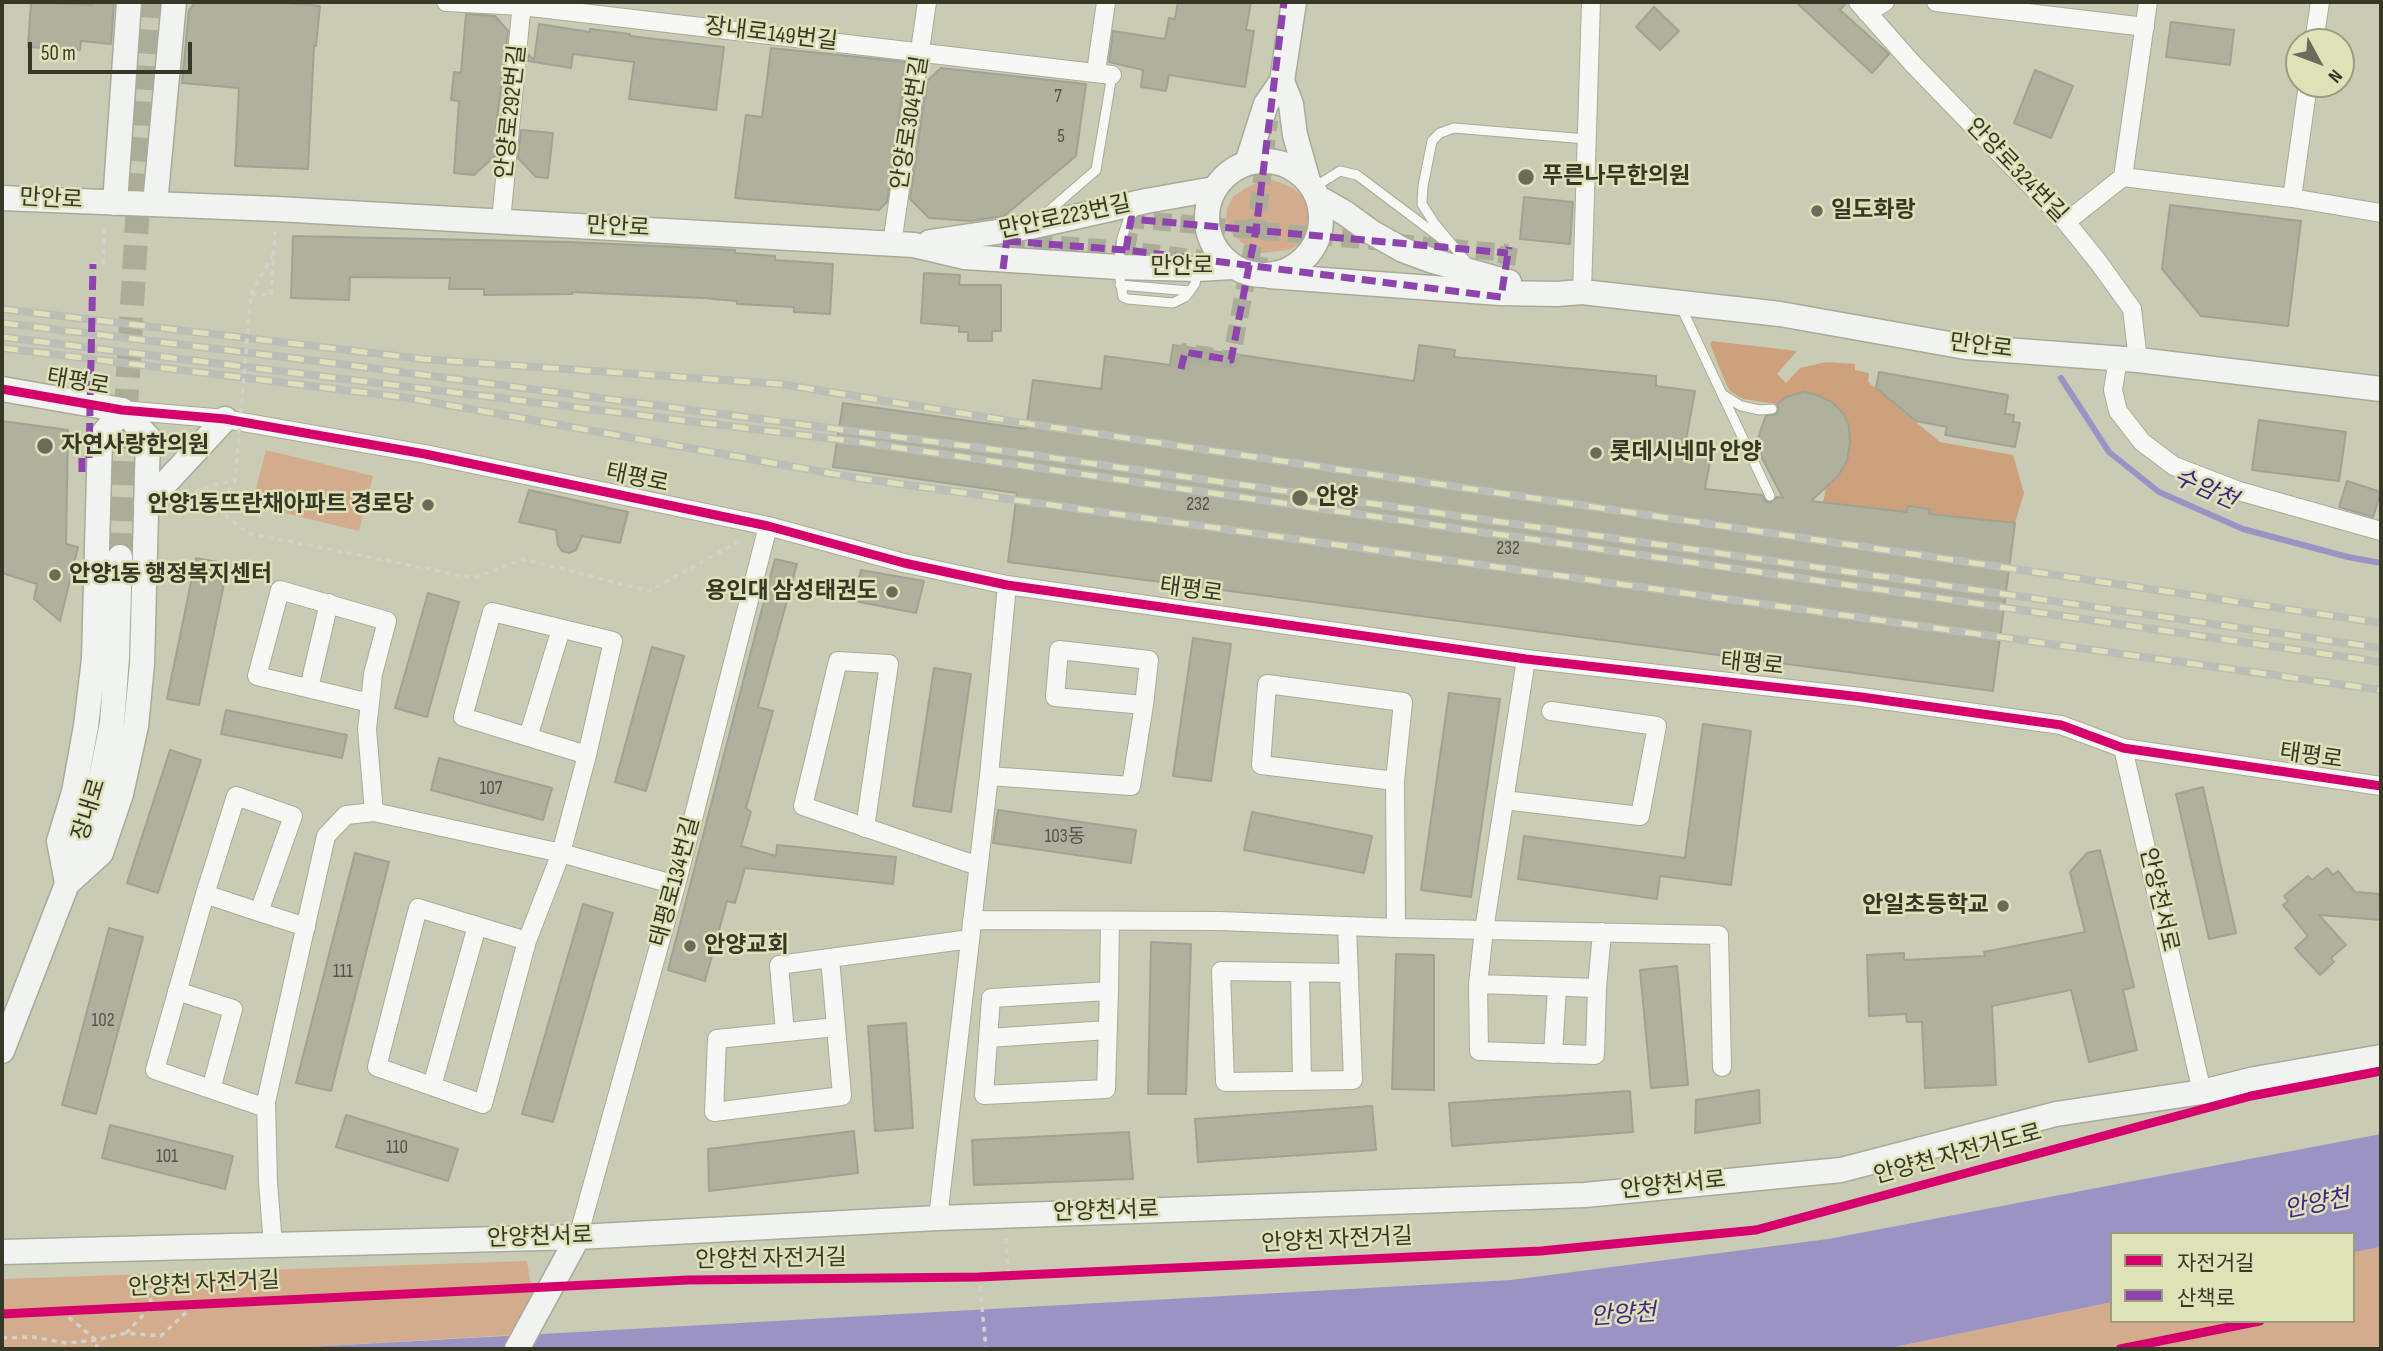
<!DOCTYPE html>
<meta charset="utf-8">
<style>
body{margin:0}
#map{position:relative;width:2383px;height:1351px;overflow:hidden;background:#cacbb5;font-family:"Sofia Sans Condensed","Noto Sans KR",sans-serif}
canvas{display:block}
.frame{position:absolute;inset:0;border:4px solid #363727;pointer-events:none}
.legend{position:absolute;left:2110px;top:1232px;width:245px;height:91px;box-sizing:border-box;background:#dfe1b9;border:2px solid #9b9d7f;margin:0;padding:9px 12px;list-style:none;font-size:21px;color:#363727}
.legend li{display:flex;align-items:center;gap:14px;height:35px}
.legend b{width:35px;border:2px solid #9b9d7f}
.north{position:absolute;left:2285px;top:28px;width:70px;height:70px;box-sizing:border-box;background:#dfe1b9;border:2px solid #9b9d7f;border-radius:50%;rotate:131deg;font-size:19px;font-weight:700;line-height:28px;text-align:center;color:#363727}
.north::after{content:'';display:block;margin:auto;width:24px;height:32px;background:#6a6b59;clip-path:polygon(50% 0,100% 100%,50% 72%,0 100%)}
.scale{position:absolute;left:28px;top:42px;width:164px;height:32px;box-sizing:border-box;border:4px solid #363727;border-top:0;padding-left:9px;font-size:21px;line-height:24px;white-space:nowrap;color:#363727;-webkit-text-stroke:5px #dfe1b9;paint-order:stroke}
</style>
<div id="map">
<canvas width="2383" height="1351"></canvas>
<div class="frame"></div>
<ul class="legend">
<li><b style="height:9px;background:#d6006c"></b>자전거길</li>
<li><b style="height:9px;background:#8e44ad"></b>산책로</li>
</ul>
<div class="north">N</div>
<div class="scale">50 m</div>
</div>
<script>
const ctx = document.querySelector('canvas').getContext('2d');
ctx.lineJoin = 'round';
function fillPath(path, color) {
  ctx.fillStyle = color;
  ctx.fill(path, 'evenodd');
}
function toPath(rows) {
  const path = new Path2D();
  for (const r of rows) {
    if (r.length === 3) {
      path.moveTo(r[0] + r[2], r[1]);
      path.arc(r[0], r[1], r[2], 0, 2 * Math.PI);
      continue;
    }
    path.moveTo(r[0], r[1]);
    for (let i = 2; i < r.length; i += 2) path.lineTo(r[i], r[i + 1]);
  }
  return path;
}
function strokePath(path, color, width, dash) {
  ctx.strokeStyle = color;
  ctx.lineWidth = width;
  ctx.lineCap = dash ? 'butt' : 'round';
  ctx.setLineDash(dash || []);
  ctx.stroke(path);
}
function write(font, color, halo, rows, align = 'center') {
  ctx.font = font + ' "Sofia Sans Condensed","Noto Sans KR",sans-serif';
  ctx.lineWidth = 5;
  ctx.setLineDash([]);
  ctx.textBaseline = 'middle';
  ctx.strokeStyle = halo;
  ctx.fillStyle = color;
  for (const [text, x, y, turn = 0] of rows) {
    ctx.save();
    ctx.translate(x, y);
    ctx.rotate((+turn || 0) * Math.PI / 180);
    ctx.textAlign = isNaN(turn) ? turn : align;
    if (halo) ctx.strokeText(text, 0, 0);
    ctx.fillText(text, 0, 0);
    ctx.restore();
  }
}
const green = toPath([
 [1273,180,1293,188,1302,196,1309,211,1309,229,1304,239,1295,247,1288,250,1262,253,1244,244,1233,235,1226,220,1227,208,1233,197,1244,189,1259,182],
 [266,450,373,476,359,531,252,505],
 [2381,1247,2381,1349,1885,1349,2112,1302,2112,1321,2353,1321,2353,1252],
 [527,1261,533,1300,511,1335,272,1349,2,1349,2,1279]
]);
const forest = toPath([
 [1712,341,1797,351,1777,374,1786,383,1800,368,1826,362,1855,364,1855,370,1869,373,1868,382,1940,442,2013,455,2024,493,2015,523,1929,514,1929,509,1908,506,1907,512,1823,503,1826,487,1838,476,1847,461,1850,443,1849,426,1843,413,1832,402,1804,392,1786,397,1776,404,1743,399,1730,391,1726,384,1710,344]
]);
const water = toPath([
 [2381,1134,2381,1247,2353,1252,2353,1234,2112,1234,2112,1302,1885,1349,273,1349,1511,1280,1828,1239]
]);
const stream = toPath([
 [2061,378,2109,452,2159,492,2243,529,2348,557,2381,563]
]);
const building = toPath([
 [31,2,92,5,92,2,114,2,111,44,81,41,80,50,28,47,31,2],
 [196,2,277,2,320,6,316,46,314,46,308,169,235,166,239,88,182,83,189,10,196,2],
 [1178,2,1251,2,1246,30,1254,31,1245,87,1169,75,1166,91,1141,87,1143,70,1109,62,1113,31,1165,39,1169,18,1175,19,1178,2],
 [1796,2,1847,2,1840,10,1889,54,1872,73,1796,2],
 [1654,7,1679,31,1660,50,1636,27,1654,7],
 [466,14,495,16,508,31,496,127,499,128,496,155,474,175,454,173,459,101,451,100,454,72,461,73,466,14],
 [2171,22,2234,30,2230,65,2166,57,2171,22],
 [539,24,590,32,590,29,630,34,630,36,724,47,716,110,629,99,634,62,573,54,571,68,528,61,528,54,534,60,539,24],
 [771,48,907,62,887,202,879,210,735,198,746,115,762,117,771,48],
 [941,68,1086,84,1076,156,1004,216,970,221,929,218,910,199,927,81,941,68],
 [2035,70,2073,86,2051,138,2014,123,2035,70],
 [521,130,553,133,548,178,536,177,518,158,521,130],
 [1524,197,1573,202,1570,244,1520,239,1524,197],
 [2170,205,2301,221,2288,326,2201,316,2162,269,2170,205],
 [293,236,569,242,680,247,735,250,735,253,775,256,775,260,833,264,830,314,794,312,794,307,737,304,737,301,703,298,572,292,572,294,484,295,484,289,449,289,450,278,350,277,349,300,291,298,293,236],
 [924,273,960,275,959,285,1001,285,1001,331,992,331,992,341,968,341,968,332,959,332,959,326,921,323,924,273],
 [1173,345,1414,381,1419,345,1455,350,1454,357,1656,376,1656,386,1695,391,1684,451,1711,456,1705,489,1762,495,1766,501,1770,503,1777,497,1783,498,1762,458,1758,439,1764,420,1766,416,1776,414,1779,409,1777,404,1786,397,1804,392,1817,395,1832,402,1843,413,1849,426,1850,443,1847,461,1838,476,1811,501,1907,512,1907,506,1930,509,1929,514,2015,523,1993,691,1008,562,1017,493,833,467,843,403,1026,429,1033,380,1101,389,1105,356,1170,365,1173,345],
 [1879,372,2008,395,2005,414,2014,415,2013,422,2020,423,2015,447,1945,435,1947,427,1916,421,1876,388,1879,372],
 [2259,420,2346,432,2339,481,2252,470,2259,420],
 [2,421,68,430,66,544,78,547,60,621,34,599,37,584,2,573,2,421],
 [2347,481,2381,492,2373,517,2339,507,2347,481],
 [529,490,628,512,620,543,582,536,576,550,569,553,562,551,558,545,556,530,519,522,529,490],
 [196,558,228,564,199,705,167,699,196,558],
 [775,559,797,564,758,707,773,711,746,808,751,812,741,846,776,856,777,845,896,857,893,884,745,868,735,903,727,901,705,981,668,970,775,559],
 [861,570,924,581,916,613,854,601,861,570],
 [428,593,459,602,427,717,395,708,428,593],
 [1193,638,1231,644,1211,781,1173,776,1193,638],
 [652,647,684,656,646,791,615,782,652,647],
 [934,668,971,674,951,812,913,806,934,668],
 [1449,693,1500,699,1471,897,1421,890,1449,693],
 [226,710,347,735,342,758,221,734,226,710],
 [1703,724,1751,731,1731,885,1660,876,1657,899,1518,879,1524,836,1685,858,1703,724],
 [170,750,201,760,158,893,127,883,170,750],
 [439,758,552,788,543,820,431,790,439,758],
 [2203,787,2236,933,2209,939,2176,794,2203,787],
 [998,810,1136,830,1131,863,993,843,998,810],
 [1252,812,1372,836,1364,873,1244,850,1252,812],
 [2100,850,2134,987,2123,990,2137,1050,2089,1062,2071,990,1992,1006,1996,1085,1925,1088,1922,1022,1907,1022,1906,1014,1869,1016,1867,955,1904,953,1904,960,1985,956,1984,952,2085,932,2070,872,2087,853,2100,850],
 [355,853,389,862,331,1091,296,1083,355,853],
 [2327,868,2333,875,2338,871,2355,892,2381,894,2381,920,2319,915,2346,945,2331,958,2334,962,2320,975,2295,948,2308,936,2283,905,2288,901,2284,896,2308,876,2312,880,2327,868],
 [583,904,613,913,553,1122,522,1114,583,904],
 [109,928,143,937,96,1114,62,1105,109,928],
 [1151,942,1191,944,1186,1094,1148,1094,1151,942],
 [1396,954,1434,955,1434,1090,1392,1089,1396,954],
 [1677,966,1688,1085,1651,1088,1640,970,1677,966],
 [906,1023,913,1128,875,1131,868,1026,906,1023],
 [1759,1090,1760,1123,1695,1133,1696,1100,1759,1090],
 [1630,1091,1633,1132,1452,1146,1449,1103,1630,1091],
 [1372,1106,1376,1150,1198,1162,1195,1119,1372,1106],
 [346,1115,458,1149,448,1181,336,1147,346,1115],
 [110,1125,233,1156,225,1189,102,1158,110,1125],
 [854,1131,858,1173,709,1191,708,1149,854,1131],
 [1129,1132,1133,1179,974,1185,972,1140,1129,1132]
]);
const streetTunnel = toPath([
 [1007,241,1126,250,1285,269],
 [1126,250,1131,219,1508,253],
 [1502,291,1509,247],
 [1181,369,1185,352,1231,360,1256,230,1269,120]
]);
const secondaryTunnel = toPath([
 [120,557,124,441,150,2]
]);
const path = toPath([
 [93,264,103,264,104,224],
 [251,294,274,253],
 [271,295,275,232],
 [178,505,217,508,247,533,474,578,523,559,649,591,742,540],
 [217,508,235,481],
 [1006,1239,1008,1276],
 [979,1277,986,1349],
 [61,1311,96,1340,97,1349],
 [126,1333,151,1307,149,1271],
 [2,1338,33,1337,66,1343,96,1340,126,1333,161,1336,194,1305]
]);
const lane = toPath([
 [1313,188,1340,171,1357,175,1442,239],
 [1137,209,1129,217,1122,238,1118,267,1123,297,1128,299,1173,303,1185,297,1190,291,1195,284,1197,272],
 [1043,216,1096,170,1112,75],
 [1469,265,1434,223,1422,204,1423,186,1432,141,1440,133,1454,128,1586,139],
 [1120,285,1190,291],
 [1681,307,1770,496],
 [1722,394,1741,406,1760,410,1772,409]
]);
const street = toPath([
 [446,2,522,6,1112,75],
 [1858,2,1913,64,2066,222,2099,263,2132,309,2138,360],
 [1936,2,2145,27],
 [2148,2,2123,177,2292,198,2381,213],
 [1867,13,1885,2],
 [2314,42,2320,2],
 [1096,72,1106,2],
 [2292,198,2308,84],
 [501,221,522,2],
 [2066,222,2123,177],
 [892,244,927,2],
 [1582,292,1591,2],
 [2118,359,2113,390,2118,411,2142,442,2174,466,2239,491,2381,531],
 [122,410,225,419,425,454,768,526,904,563,1007,585,1526,659,1861,697,2061,725,2123,748,2381,786],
 [309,688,329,603],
 [370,703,257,676,280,590,387,621,373,674,370,703,367,729,374,812],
 [528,737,561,629],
 [2123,748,2202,1092],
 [989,776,1131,786,1144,705,1149,660,1059,650,1055,697,1144,705],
 [1395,781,1261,765,1267,684,1403,702,1395,781,1396,928],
 [1504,800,1640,816,1657,726,1551,711],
 [865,828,889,664,838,661,803,806,978,866],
 [205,894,155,1070,266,1108],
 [259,912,293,816,236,796,205,894,259,912,306,927],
 [972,920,1220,921,1396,928,1719,935,1722,1067],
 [1347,926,1353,1080,1225,1082,1221,971,1349,973],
 [527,941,418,908,377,1067,483,1104,527,941,561,853,587,755,613,641,492,612,463,717,587,755],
 [1300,972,1302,1080],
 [1478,984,1597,988,1595,1055,1479,1051,1478,984,1484,930,1526,659],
 [1597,988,1602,932],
 [177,991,233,1009,211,1089],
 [1109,991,991,998,984,1095,1106,1089,1109,991,1110,921],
 [836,1027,717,1039,714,1112,842,1096,830,958,970,939],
 [785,1032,779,965,830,958],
 [988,1038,1108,1030],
 [1553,1054,1557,987],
 [432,1086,477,926],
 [938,1218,989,776,1007,585],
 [578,1237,676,885,768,526],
 [273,1245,268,1182,266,1102,326,836,346,815,374,812,561,853,676,885]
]);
const secondary = toPath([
 [1282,81,1291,104,1295,135,1308,181],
 [1264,218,57],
 [1247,163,1266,104,1282,81,1294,2],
 [1317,197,1345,213,1371,232,1403,250,1433,261,1509,282],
 [2,198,277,209,914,245,965,257,1118,267,1197,269,1232,267],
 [115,203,129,2],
 [155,204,174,2],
 [930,242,1030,227,1146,201,1214,189],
 [1269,276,1500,293,1557,294,1582,292,1780,314,1966,347,2138,360,2381,389],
 [2,389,122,410],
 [146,504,225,419],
 [67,883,59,841,74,792,86,726,94,659,100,438,122,410],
 [68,883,101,853,121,794,136,726,142,664,148,437,122,410],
 [2,1051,67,884,98,793,112,723,117,657,120,557],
 [2,1252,578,1237,938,1218,1585,1195,1841,1170,2056,1114,2202,1092,2255,1079,2381,1057],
 [517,1349,578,1237]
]);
const rail = toPath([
 [2,309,423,359,780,384,1017,422,2381,623],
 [2,323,317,361,1012,452,2381,648],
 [2,337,859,442,2381,662],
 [2,348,409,398,857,478,2381,690]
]);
const pathBridge = toPath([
 [179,505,198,491,216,484,235,481,251,294,271,295]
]);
const quiet = toPath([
 [1007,241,1126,250,1501,297,1509,247],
 [1126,250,1131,219,1508,253],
 [1003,269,1009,222],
 [1181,369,1185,352,1231,360,1256,230,1284,2],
 [82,472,82,458,89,458,93,264]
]);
const cycleway = toPath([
 [2,389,122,410,225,419,425,454,768,526,904,563,1007,585,1526,659,1861,697,2061,725,2123,748,2381,786],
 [2,1314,688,1280,979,1277,1541,1251,1756,1230,2251,1096,2381,1071],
 [2120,1349,2260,1321]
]);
const markers = [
 [1526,177,9,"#6a6b59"],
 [1817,211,7,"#6a6b59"],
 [45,446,9,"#6a6b59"],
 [1596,453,7,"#6a6b59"],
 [1300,498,9,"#6a6b59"],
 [428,505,7,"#6a6b59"],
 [55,575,7,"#6a6b59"],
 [892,592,7,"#6a6b59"],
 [2003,906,7,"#6a6b59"],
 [690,946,7,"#6a6b59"]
];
const numberNames = [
 ["7",1058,97],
 ["5",1061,137],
 ["232",1198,505],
 ["232",1508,549],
 ["107",491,789],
 ["103동",1065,837],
 ["111",343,972],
 ["102",103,1021],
 ["110",397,1148],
 ["101",167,1157]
];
const streetNames = [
 ["장내로149번길",771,35,7],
 ["안양로292번길",512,112,-84],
 ["안양로304번길",911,123,-81],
 ["안양로324번길",2016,171,46],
 ["만안로",51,200,3],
 ["만안로223번길",1065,218,-12],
 ["만안로",618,228,3],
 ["만안로",1182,267],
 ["만안로",1981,347,7],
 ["태평로",78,383,10],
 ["태평로",637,479,12],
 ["태평로",1191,591,8],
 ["태평로",1752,665,6],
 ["태평로",2311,757,8],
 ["장내로",90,810,-73],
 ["태평로134번길",676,882,-75],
 ["안양천서로",2158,900,77],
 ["안양천 자전거도로",1958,1155,-15],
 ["안양천서로",1673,1186,-6],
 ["안양천서로",1106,1212,-2],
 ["안양천서로",540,1238,-2],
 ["안양천 자전거길",1337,1241,-3],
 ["안양천 자전거길",771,1260,-1],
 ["안양천 자전거길",204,1285,-3]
];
const poiNames = [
 ["푸른나무한의원",1542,177],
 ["일도화랑",1831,211],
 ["자연사랑한의원",61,446],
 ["롯데시네마 안양",1610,453],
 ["안양",1316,498],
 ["안양1동뜨란채아파트 경로당",414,505,"right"],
 ["안양1동 행정복지센터",69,575],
 ["용인대 삼성태권도",878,592,"right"],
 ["안일초등학교",1989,906,"right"],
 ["안양교회",704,946]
];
const waterNames = [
 ["수암천",2205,490,24],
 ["안양천",2317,1205,-11],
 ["안양천",1623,1316,-4]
];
fillPath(green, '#d2ac8c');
fillPath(forest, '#cea17d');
fillPath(water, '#9c93c5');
strokePath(stream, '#9c93c5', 6);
fillPath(building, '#afb09e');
strokePath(building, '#a1a291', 2);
strokePath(streetTunnel, '#acad99', 18, [18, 9]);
strokePath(secondaryTunnel, '#acad99', 24, [24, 12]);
strokePath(lane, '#a9aa99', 11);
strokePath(street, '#a9aa99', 20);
strokePath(secondary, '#a9aa99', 27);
strokePath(path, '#d2d2cb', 3.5, [5, 5]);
strokePath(lane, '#f7f7f4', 9);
strokePath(street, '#f7f7f4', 18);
strokePath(secondary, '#f0f3f0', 24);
strokePath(rail, '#bdbdb8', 8);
strokePath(rail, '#dfe1b9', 5, [16]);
strokePath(pathBridge, '#d2d2cb', 3.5, [5, 5]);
strokePath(quiet, '#8e44ad', 7, [14, 7]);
strokePath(cycleway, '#d6006c', 9);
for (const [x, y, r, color] of markers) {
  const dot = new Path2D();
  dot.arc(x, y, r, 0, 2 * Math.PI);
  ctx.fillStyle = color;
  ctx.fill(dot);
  strokePath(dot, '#dfe1b9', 2.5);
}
write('19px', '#545545', null, numberNames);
write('23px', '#363727', '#dfe1b9', streetNames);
write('bold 23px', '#363727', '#dfe1b9', poiNames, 'left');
write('italic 24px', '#412686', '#dfe1b9', waterNames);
</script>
